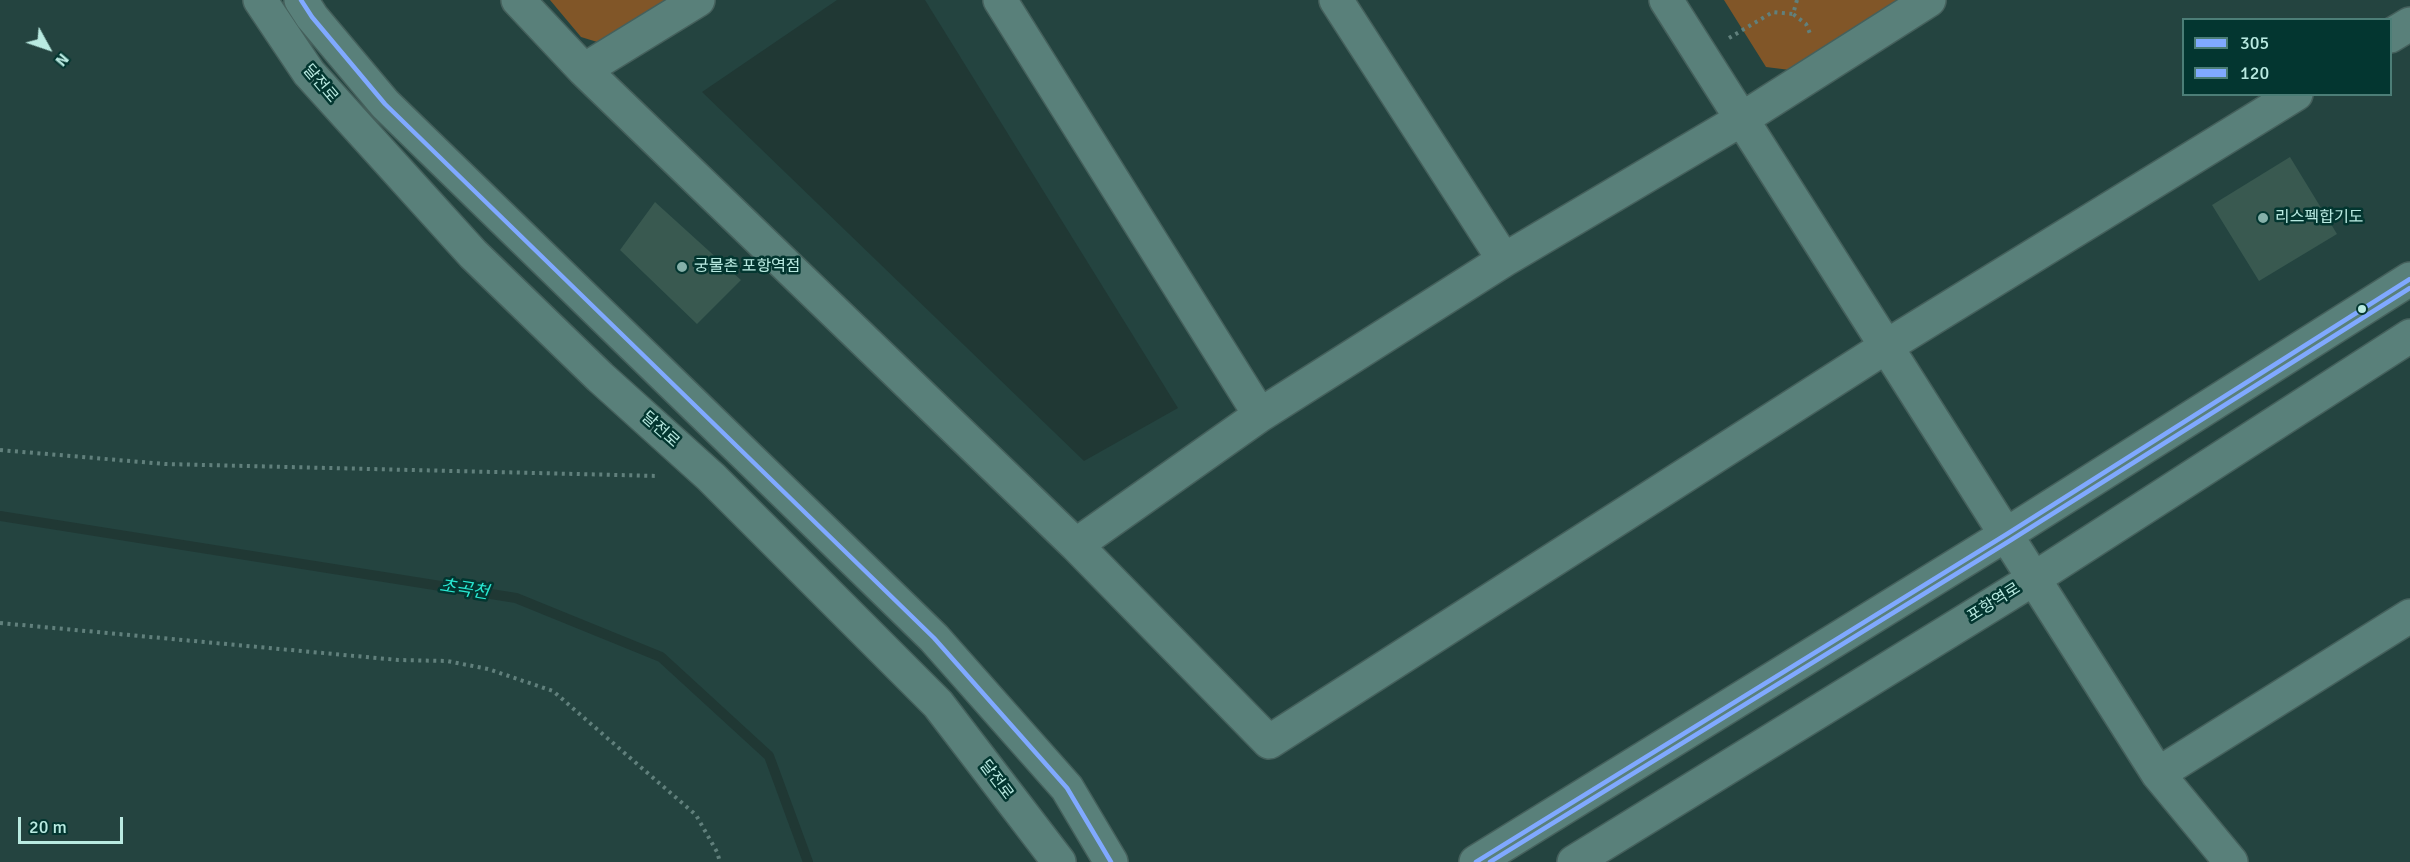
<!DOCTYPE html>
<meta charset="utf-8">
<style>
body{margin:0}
#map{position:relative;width:2410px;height:862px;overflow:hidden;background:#244440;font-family:Signika,sans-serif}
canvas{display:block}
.legend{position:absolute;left:2182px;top:18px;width:210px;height:78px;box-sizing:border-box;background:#033630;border:2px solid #4c7e77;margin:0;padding:8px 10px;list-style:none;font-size:18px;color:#b9eae1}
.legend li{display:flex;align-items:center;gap:12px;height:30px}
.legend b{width:30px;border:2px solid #4c7e77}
.north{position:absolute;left:18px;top:18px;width:60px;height:60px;-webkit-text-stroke:4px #033630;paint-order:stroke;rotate:130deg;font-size:16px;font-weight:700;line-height:24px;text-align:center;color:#b9eae1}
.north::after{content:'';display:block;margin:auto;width:21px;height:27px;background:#b9eae1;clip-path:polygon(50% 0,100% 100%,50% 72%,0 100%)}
.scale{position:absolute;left:18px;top:817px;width:105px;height:27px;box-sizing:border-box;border:3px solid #b9eae1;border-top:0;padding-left:8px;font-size:18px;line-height:21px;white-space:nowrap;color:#b9eae1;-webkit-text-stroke:4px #033630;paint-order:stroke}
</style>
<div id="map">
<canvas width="2410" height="862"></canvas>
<ul class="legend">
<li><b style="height:8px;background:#80a9ff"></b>305</li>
<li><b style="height:8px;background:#80a9ff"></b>120</li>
</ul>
<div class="north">N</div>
<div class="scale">20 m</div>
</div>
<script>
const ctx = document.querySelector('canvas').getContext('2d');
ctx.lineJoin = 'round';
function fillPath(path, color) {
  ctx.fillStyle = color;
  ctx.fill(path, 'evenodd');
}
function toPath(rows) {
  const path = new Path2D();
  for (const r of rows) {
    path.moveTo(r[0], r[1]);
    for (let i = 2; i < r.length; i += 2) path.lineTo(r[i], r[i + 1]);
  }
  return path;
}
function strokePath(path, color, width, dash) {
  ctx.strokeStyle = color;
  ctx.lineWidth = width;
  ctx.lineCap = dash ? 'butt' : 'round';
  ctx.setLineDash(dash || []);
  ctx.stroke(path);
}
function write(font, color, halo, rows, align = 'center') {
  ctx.font = font + ' Signika,"Noto Sans KR",sans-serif';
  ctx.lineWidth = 5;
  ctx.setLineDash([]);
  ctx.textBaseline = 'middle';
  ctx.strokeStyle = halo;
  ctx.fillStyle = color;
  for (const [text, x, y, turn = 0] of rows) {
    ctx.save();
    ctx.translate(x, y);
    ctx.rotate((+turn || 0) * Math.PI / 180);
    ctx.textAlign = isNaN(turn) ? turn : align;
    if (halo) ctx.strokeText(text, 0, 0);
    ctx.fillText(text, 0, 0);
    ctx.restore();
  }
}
const green = toPath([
 [550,0,680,0,607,45,581,37],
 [1724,0,1902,0,1790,70,1766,67]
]);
const water = toPath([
 [837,0,925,0,1178,408,1084,461,702,92]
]);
const stream = toPath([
 [0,516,516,598,661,657,769,756,808,862]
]);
const building = toPath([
 [2290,157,2337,234,2259,281,2212,205],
 [655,202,741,280,697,324,620,250]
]);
const path = toPath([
 [1797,0,1793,14,1806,24,1811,36],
 [1729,38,1773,12,1793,14],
 [0,450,165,464,659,476],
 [0,623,398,660,447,661,488,669,553,691,696,815,717,852,720,862]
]);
const minor = toPath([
 [260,0,309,73,473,254,600,377,711,477,938,704,1059,862],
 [301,0,312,17,385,104,934,638,1067,788,1111,862],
 [518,0,584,70,1076,545,1269,742,1887,346,2296,94],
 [1000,0,1260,415],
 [1336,0,1504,260],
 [1666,0,2158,774,2231,862],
 [2390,36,2410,24],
 [584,70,698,0],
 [1076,545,1260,415,1504,260,1742,119,1929,0],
 [2158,774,2410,616],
 [1476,862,2007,534,2410,279],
 [1574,862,2035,578,2410,336]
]);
const bus1 = toPath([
 [301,0,312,17,385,104,934,638,1067,788,1111,862],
 [1476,862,2007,534,2410,279]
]);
const bus2 = toPath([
 [1490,862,2011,540,2410,288]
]);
const markers = [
 [2263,218,6,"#85b0a9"],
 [682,267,6,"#85b0a9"],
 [2362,309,5,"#b9eae1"]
];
const streetNames = [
 ["달전로",320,84,50],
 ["달전로",660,430,42],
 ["포항역로",1994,603,-32],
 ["달전로",996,780,53]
];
const poiNames = [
 ["리스펙합기도",2275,218],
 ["궁물촌 포항역점",694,267]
];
const waterNames = [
 ["초곡천",464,590,9]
];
fillPath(green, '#815628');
fillPath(water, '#203834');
strokePath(stream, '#203834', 10);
fillPath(building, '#395950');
strokePath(minor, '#45605c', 36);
strokePath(path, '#61807c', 4, [3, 4.5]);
strokePath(minor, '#59807a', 33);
strokePath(bus1, '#80a9ff', 4.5);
strokePath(bus2, '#80a9ff', 4.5);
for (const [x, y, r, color] of markers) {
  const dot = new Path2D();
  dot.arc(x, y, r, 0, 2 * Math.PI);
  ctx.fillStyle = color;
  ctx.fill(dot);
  strokePath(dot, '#033630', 2);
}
write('16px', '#b9eae1', '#033630', streetNames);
write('16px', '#b9eae1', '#033630', poiNames, 'left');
write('italic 18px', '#29e7d1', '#033630', waterNames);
</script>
